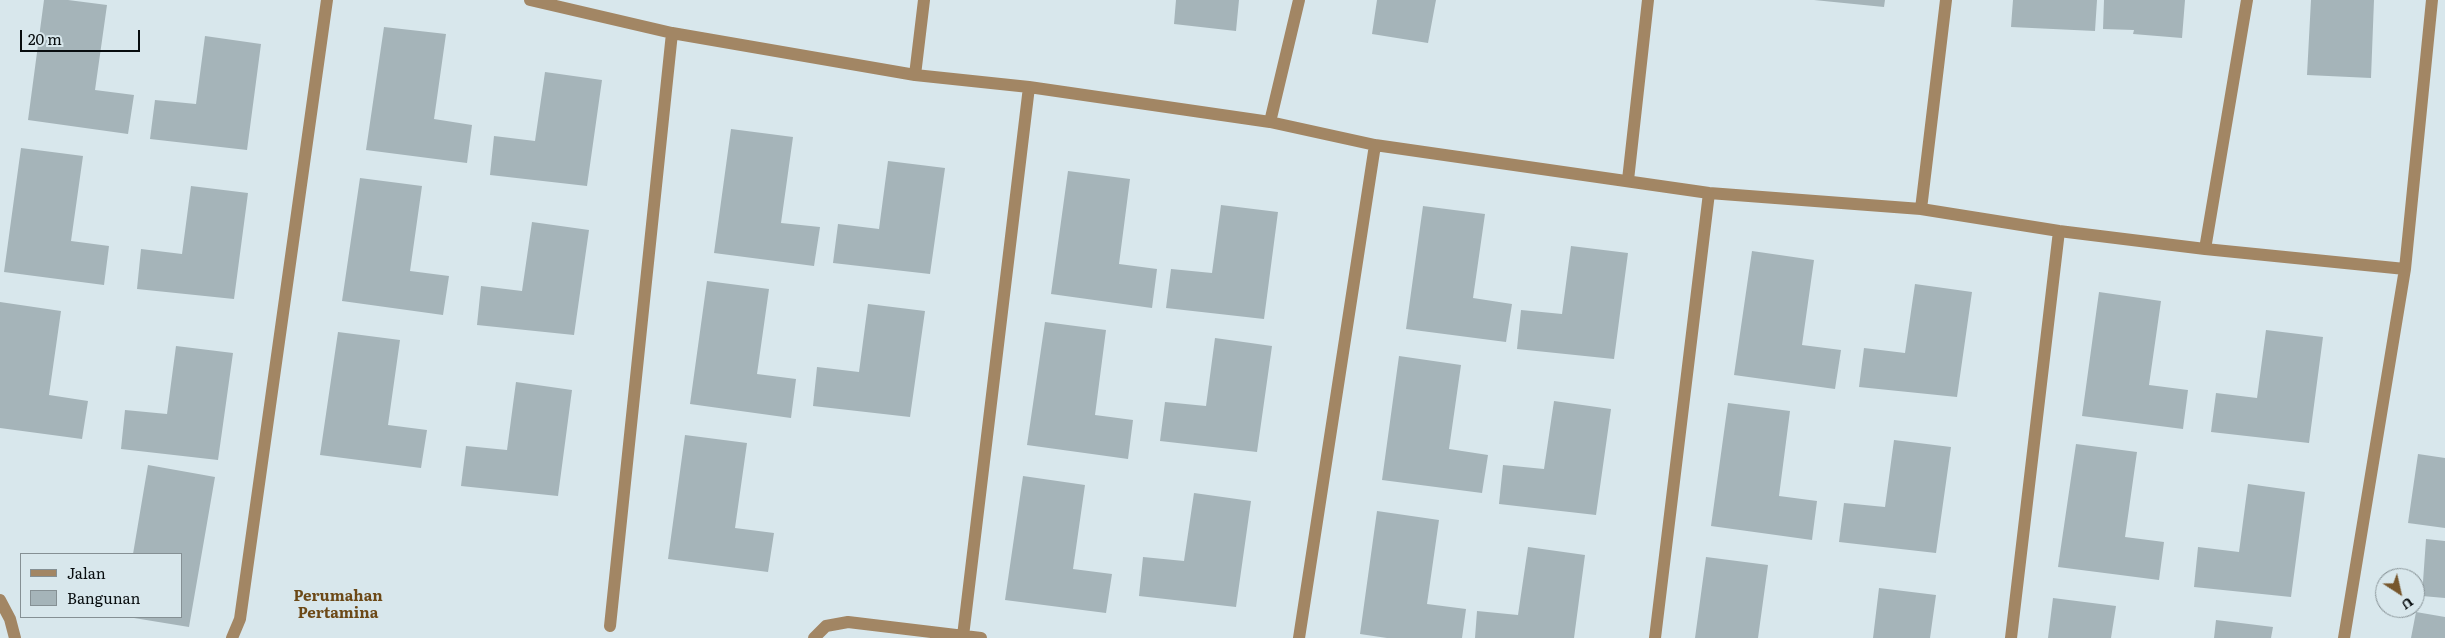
<!DOCTYPE html>
<style>
body{margin:0}
#map{position:relative;width:2445px;height:638px;overflow:hidden;background:#d8e7ec;font-family:Literata,serif}
canvas{display:block}
.legend{position:absolute;left:20px;top:553px;width:162px;height:65px;box-sizing:border-box;background:#d8e7ec;border:1px solid #859094;margin:0;padding:6px 9px;list-style:none;font-size:15px;color:#080d0f}
.legend li{display:flex;align-items:center;gap:10px;height:25px}
.legend b{width:25px;border:1px solid #859094}
.north{position:absolute;left:2375px;top:568px;width:50px;height:50px;box-sizing:border-box;background:#d8e7ec;border:1px solid #859094;border-radius:50%;rotate:145deg;font-size:14px;font-weight:700;line-height:20px;text-align:center;color:#080d0f}
.north::after{content:'';display:block;margin:auto;width:18px;height:22px;background:#77572d;clip-path:polygon(50% 0,100% 100%,50% 72%,0 100%)}
.scale{position:absolute;left:20px;top:30px;width:120px;height:22px;box-sizing:border-box;border:2px solid #080d0f;border-top:0;padding-left:6px;font-size:15px;line-height:18px;white-space:nowrap;color:#080d0f;-webkit-text-stroke:4px #d8e7ec;paint-order:stroke}
</style>
<div id="map">
<canvas width="2445" height="638"></canvas>
<ul class="legend">
<li><b style="height:6px;background:#a28664"></b>Jalan</li>
<li><b style="height:14px;background:#a5b4b9"></b>Bangunan</li>
</ul>
<div class="north">U</div>
<div class="scale">20 m</div>
</div>
<script>
const ctx = document.querySelector('canvas').getContext('2d');
ctx.lineJoin = 'round';
function fillPath(path, color) {
  ctx.fillStyle = color;
  ctx.fill(path, 'evenodd');
}
function toPath(rows) {
  const path = new Path2D();
  for (const r of rows) {
    path.moveTo(r[0], r[1]);
    for (let i = 2; i < r.length; i += 2) path.lineTo(r[i], r[i + 1]);
  }
  return path;
}
function strokePath(path, color, width, dash) {
  ctx.strokeStyle = color;
  ctx.lineWidth = width;
  ctx.lineCap = dash ? 'butt' : 'round';
  ctx.setLineDash(dash || []);
  ctx.stroke(path);
}
function write(font, color, halo, rows, align = 'center') {
  ctx.font = font + ' Literata,serif';
  ctx.lineWidth = 4;
  ctx.setLineDash([]);
  ctx.textBaseline = 'middle';
  ctx.strokeStyle = halo;
  ctx.fillStyle = color;
  for (const [text, x, y, turn = 0] of rows) {
    ctx.save();
    ctx.translate(x, y);
    ctx.rotate((+turn || 0) * Math.PI / 180);
    ctx.textAlign = isNaN(turn) ? turn : align;
    if (halo) ctx.strokeText(text, 0, 0);
    ctx.fillText(text, 0, 0);
    ctx.restore();
  }
}
const building = toPath([
 [44,0,68,0,107,5,95,90,134,95,128,134,28,120],
 [1176,0,1239,0,1236,31,1174,24],
 [1377,0,1436,0,1428,43,1372,34],
 [1814,0,1885,0,1884,7],
 [2013,0,2097,0,2095,31,2011,27],
 [2104,0,2185,0,2182,38,2133,34,2134,30,2103,29],
 [2311,0,2374,0,2371,78,2307,75],
 [384,27,446,34,434,119,472,125,467,163,366,150],
 [205,36,261,44,247,150,150,139,155,100,196,104],
 [545,72,602,80,587,186,490,175,494,136,535,141],
 [731,129,793,137,781,223,820,227,814,266,714,253],
 [21,148,83,156,71,241,109,246,104,285,4,272],
 [888,161,945,168,930,274,833,263,838,224,879,229],
 [1068,171,1130,179,1119,264,1157,269,1152,308,1051,294],
 [360,178,422,186,410,271,449,276,443,315,342,301],
 [191,186,248,193,234,299,137,289,141,249,182,254],
 [1221,205,1278,212,1264,319,1166,308,1171,269,1212,273],
 [1423,206,1485,214,1473,298,1512,304,1506,342,1406,329],
 [532,222,589,230,574,335,477,325,481,286,522,291],
 [1571,246,1628,253,1614,359,1517,349,1521,310,1562,314],
 [1752,251,1814,260,1802,345,1841,350,1835,389,1734,375],
 [707,281,769,289,757,374,796,379,791,418,690,404],
 [1915,284,1972,292,1957,397,1859,387,1864,348,1905,353],
 [2099,292,2161,301,2149,385,2188,390,2183,429,2082,416],
 [0,302,61,311,49,395,88,401,82,439,0,428],
 [868,304,925,311,910,417,813,406,817,367,859,372],
 [1045,322,1106,330,1095,415,1133,420,1128,459,1027,445],
 [2266,330,2323,337,2309,443,2211,432,2216,393,2257,398],
 [338,332,400,340,388,425,427,430,421,468,320,455],
 [1215,338,1272,346,1257,452,1160,441,1165,402,1206,406],
 [176,346,233,353,218,460,121,449,125,410,167,414],
 [1399,356,1461,365,1449,449,1488,455,1482,493,1382,480],
 [516,382,572,390,558,496,461,486,466,446,507,450],
 [1554,401,1611,409,1596,515,1499,504,1503,465,1544,469],
 [1728,403,1790,411,1779,496,1817,501,1812,540,1711,526],
 [685,435,747,443,735,528,774,533,768,572,668,559],
 [1894,440,1951,447,1936,553,1839,542,1844,503,1885,507],
 [2076,444,2137,452,2125,537,2164,542,2159,580,2058,567],
 [2418,454,2445,458,2445,528,2408,523],
 [148,465,215,477,189,627,134,618,181,617,181,554,133,554],
 [1023,476,1085,485,1073,569,1112,574,1106,613,1005,600],
 [2248,484,2305,492,2291,597,2194,587,2198,547,2239,552],
 [1194,493,1251,501,1236,607,1139,596,1143,557,1184,561],
 [1377,511,1439,520,1427,604,1466,609,1462,638,1387,638,1360,634],
 [2426,539,2445,541,2445,598,2422,596],
 [1528,547,1585,555,1574,638,1475,638,1477,611,1518,615],
 [1706,557,1768,565,1758,638,1695,638],
 [1879,588,1936,595,1930,638,1873,638],
 [2053,598,2116,606,2111,638,2048,638],
 [2416,612,2445,617,2445,638,2411,638],
 [2216,620,2273,627,2271,638,2214,638]
]);
const minor = toPath([
 [530,0,672,33,915,75,1029,87,1270,122,1375,145,1709,193,1921,209,2059,231,2205,249,2405,269],
 [915,75,924,0],
 [1270,122,1299,0],
 [1628,180,1648,0],
 [1921,209,1946,0],
 [2205,249,2247,0],
 [0,600,10,619,15,638],
 [610,626,672,33],
 [963,636,1029,87],
 [232,638,240,619,327,0],
 [814,638,826,626,848,622,981,638],
 [1299,638,1375,145],
 [1655,638,1709,193],
 [2011,638,2059,231],
 [2344,638,2405,269,2432,0]
]);
const neighbourhoodNames = [
 ["Perumahan",338,597],
 ["Pertamina",338,614]
];
fillPath(building, '#a5b4b9');
strokePath(minor, '#a28664', 12);
write('bold 15px', '#6c4917', '#d8e7ec', neighbourhoodNames);
</script>
